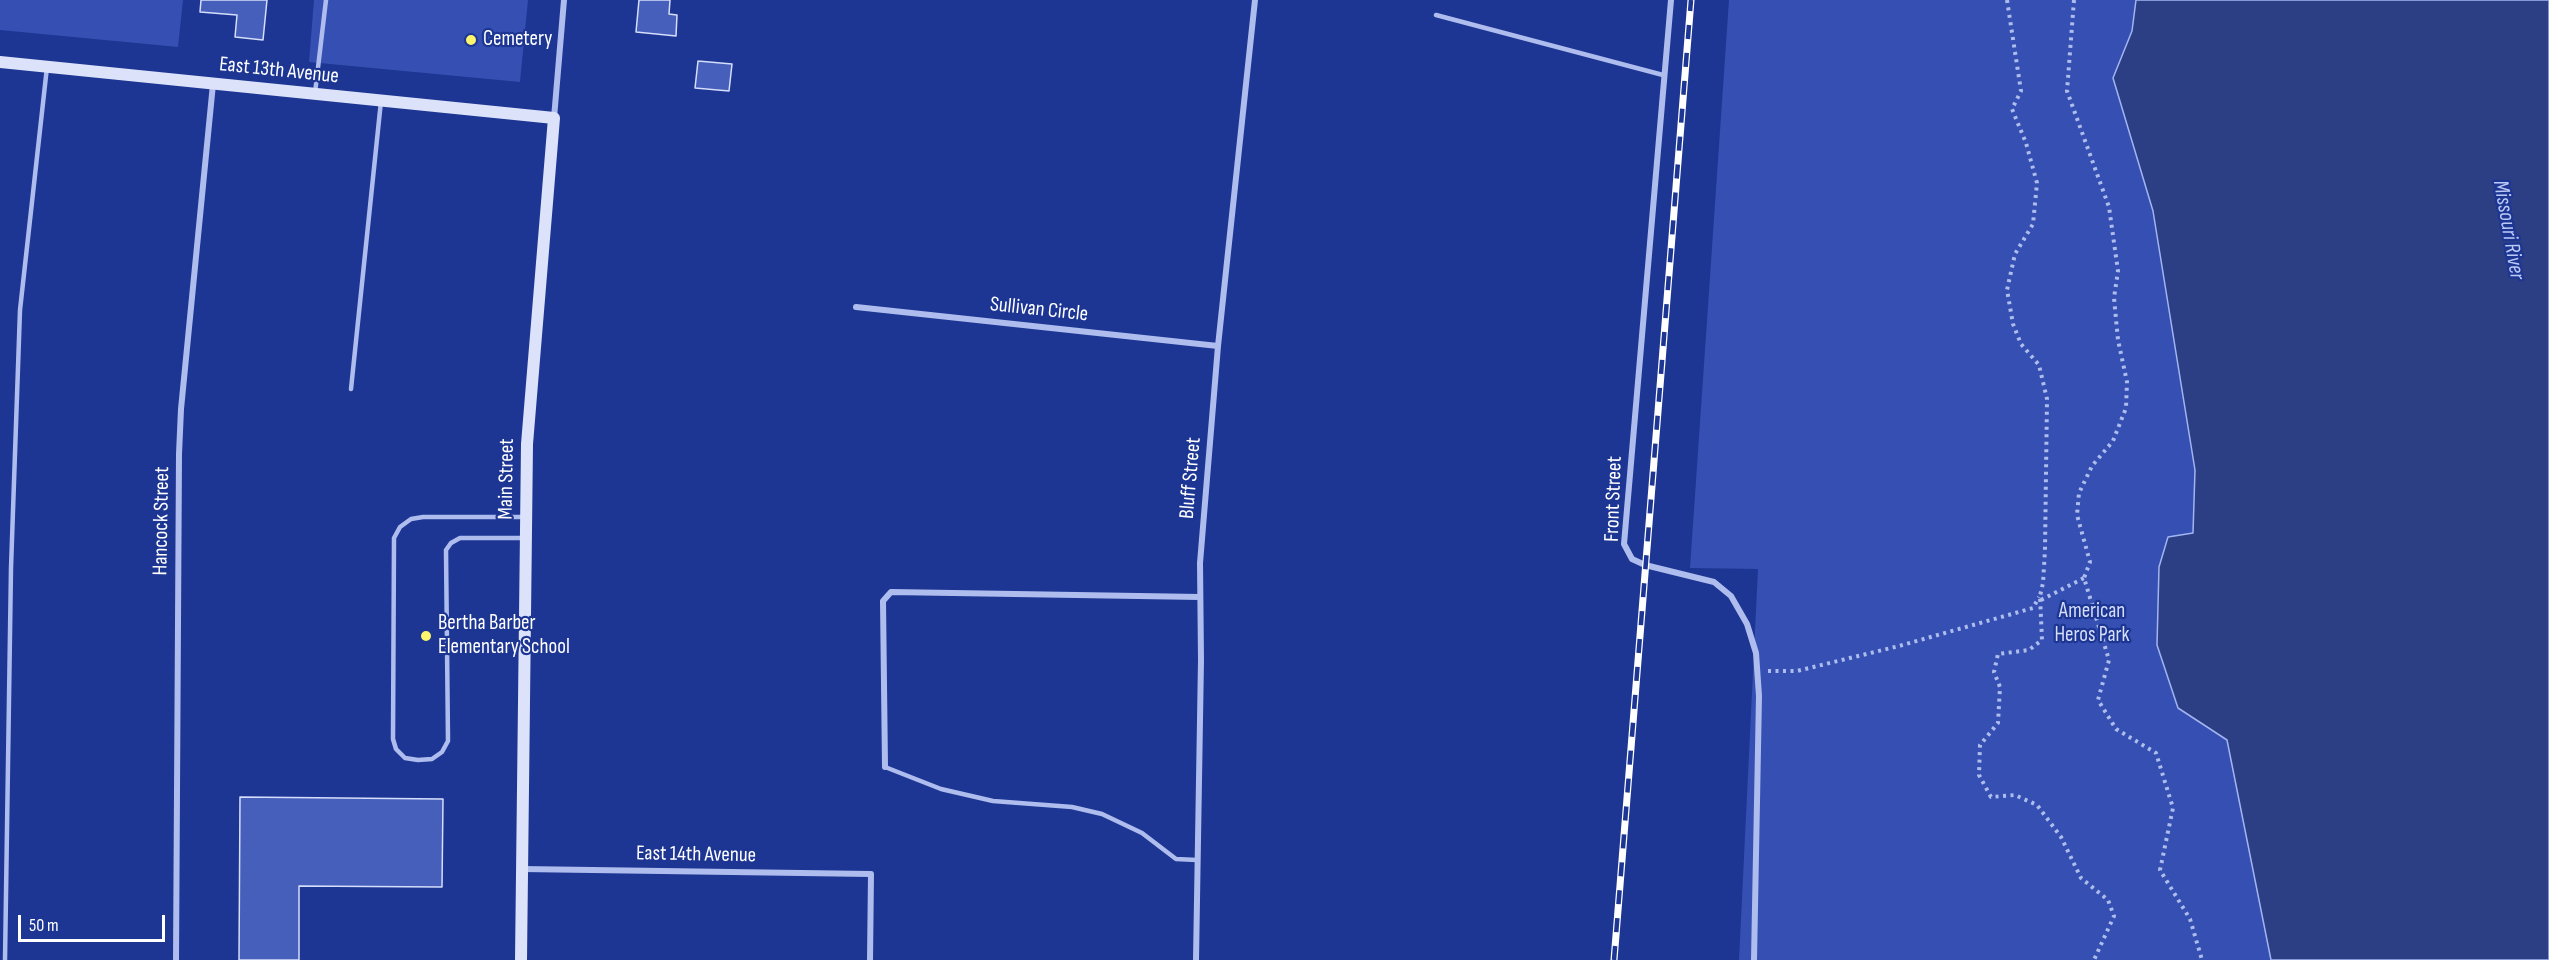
<!DOCTYPE html>
<style>
body{margin:0}
#map{position:relative;width:2549px;height:960px;overflow:hidden;background:#1d3693;font-family:"Sofia Sans Condensed",sans-serif}
canvas{display:block}
.scale{position:absolute;left:18px;top:915px;width:147px;height:27px;box-sizing:border-box;border:3px solid #fff;border-top:0;padding-left:8px;font-size:18px;line-height:21px;white-space:nowrap;color:#fff;-webkit-text-stroke:4px #1d3693;paint-order:stroke}
</style>
<div id="map">
<canvas width="2549" height="960"></canvas>
<div class="scale">50 m</div>
</div>
<script>
const ctx = document.querySelector('canvas').getContext('2d');
ctx.lineJoin = 'round';
function fillPath(path, color) {
  ctx.fillStyle = color;
  ctx.fill(path, 'evenodd');
}
function toPath(rows) {
  const path = new Path2D();
  for (const r of rows) {
    path.moveTo(r[0], r[1]);
    for (let i = 2; i < r.length; i += 2) path.lineTo(r[i], r[i + 1]);
  }
  return path;
}
function strokePath(path, color, width, dash) {
  ctx.strokeStyle = color;
  ctx.lineWidth = width;
  ctx.lineCap = dash ? 'butt' : 'round';
  ctx.setLineDash(dash || []);
  ctx.stroke(path);
}
function write(font, color, halo, rows, align = 'center') {
  ctx.font = font + ' "Sofia Sans Condensed",sans-serif';
  ctx.lineWidth = 4.5;
  ctx.setLineDash([]);
  ctx.textBaseline = 'middle';
  ctx.strokeStyle = halo;
  ctx.fillStyle = color;
  for (const [text, x, y, turn = 0] of rows) {
    ctx.save();
    ctx.translate(x, y);
    ctx.rotate((+turn || 0) * Math.PI / 180);
    ctx.textAlign = isNaN(turn) ? turn : align;
    if (halo) ctx.strokeText(text, 0, 0);
    ctx.fillText(text, 0, 0);
    ctx.restore();
  }
}
const green = toPath([
 [0,0,183,0,178,47,0,30],
 [314,0,528,0,520,82,309,62],
 [1729,0,2191,0,2549,960,1739,960,1758,569,1690,568]
]);
const water = toPath([
 [2136,0,2549,0,2549,960,2271,960,2227,740,2178,708,2157,645,2159,567,2168,537,2193,533,2195,470,2153,211,2113,78,2132,31,2136,0]
]);
const building = toPath([
 [201,0,267,0,263,40,235,37,237,15,200,12,201,0],
 [639,0,670,0,669,14,677,15,676,36,636,32,639,0],
 [698,61,732,64,729,91,695,88,698,61],
 [240,797,443,799,442,887,299,886,299,960,239,960,240,797]
]);
const path = toPath([
 [2007,0,2021,91,2012,109,2026,143,2037,183,2033,224,2015,254,2007,290,2013,324,2021,344,2039,365,2047,399,2045,550,2043,583,2040,596,2042,640,2029,650,1998,654,1994,672,2000,687,1998,723,1980,745,1979,775,1991,797,2015,795,2037,805,2061,837,2081,878,2108,900,2114,916,2094,960],
 [2074,0,2067,91,2109,207,2118,271,2114,298,2118,340,2127,382,2126,408,2113,441,2092,466,2079,493,2077,515,2090,562,2084,578,2109,660,2098,700,2116,729,2156,753,2173,808,2160,870,2190,919,2202,960],
 [2041,600,2084,578],
 [1768,671,1797,671,1899,646,2033,608,2039,597]
]);
const lane = toPath([
 [1436,15,1663,75],
 [315,93,326,0],
 [351,389,381,101],
 [524,538,460,538,451,543,446,550,448,741,442,752,432,759,418,760,405,758,396,749,393,739,394,538,400,527,411,519,423,517,526,517],
 [885,767,941,789,993,801,1072,807,1102,814,1142,833,1176,859,1197,860],
 [5,960,11,568,20,310,47,67]
]);
const street = toPath([
 [1671,0,1624,544,1632,559,1645,565,1714,582,1731,596,1747,624,1756,653,1759,696,1754,960],
 [554,118,564,0],
 [856,307,1218,346],
 [885,767,883,601,891,592,1200,597],
 [522,869,871,874,870,960],
 [176,960,179,454,181,409,213,84],
 [1196,960,1201,660,1200,563,1218,346,1255,0]
]);
const secondary = toPath([
 [0,62,554,118,527,444,521,960]
]);
const rail = toPath([
 [1614,960,1691,0]
]);
const markers = [
 [471,40,6,"#fdf56e"],
 [426,636,6,"#fdf56e"]
];
const poiNames = [
 ["Cemetery",483,40],
 ["Bertha Barber",438,624],
 ["Elementary School",438,648]
];
const streetNames = [
 ["East 13th Avenue",279,71,6],
 ["Sullivan Circle",1039,310,6],
 ["Bluff Street",1191,478,-85],
 ["Main Street",507,479,-89],
 ["Front Street",1614,499,-88],
 ["Hancock Street",162,521,-89],
 ["East 14th Avenue",696,855,1]
];
const parkNames = [
 ["American",2092,612],
 ["Heros Park",2092,636]
];
const waterNames = [
 ["Missouri River",2508,230,80]
];
fillPath(green, '#3550b2');
fillPath(water, '#2c3e84');
strokePath(water, '#a3b5f0', 1.5);
fillPath(building, '#465fba');
strokePath(building, '#d5defa', 1.5);
strokePath(path, '#afbdee', 4, [3, 4.5]);
strokePath(lane, '#afbdee', 4.5);
strokePath(street, '#afbdee', 6);
strokePath(secondary, '#dce2fa', 12);
strokePath(rail, '#fff', 7);
strokePath(rail, '#1d3693', 4.5, [14]);
for (const [x, y, r, color] of markers) {
  const dot = new Path2D();
  dot.arc(x, y, r, 0, 2 * Math.PI);
  ctx.fillStyle = color;
  ctx.fill(dot);
  strokePath(dot, '#1d3693', 2);
}
write('21px', '#fff', '#1d3693', poiNames, 'left');
write('21px', '#fff', '#1d3693', streetNames);
write('21px', '#d5defa', '#1d3693', parkNames);
write('italic 22px', '#bcc9f5', '#1d3693', waterNames);
</script>
